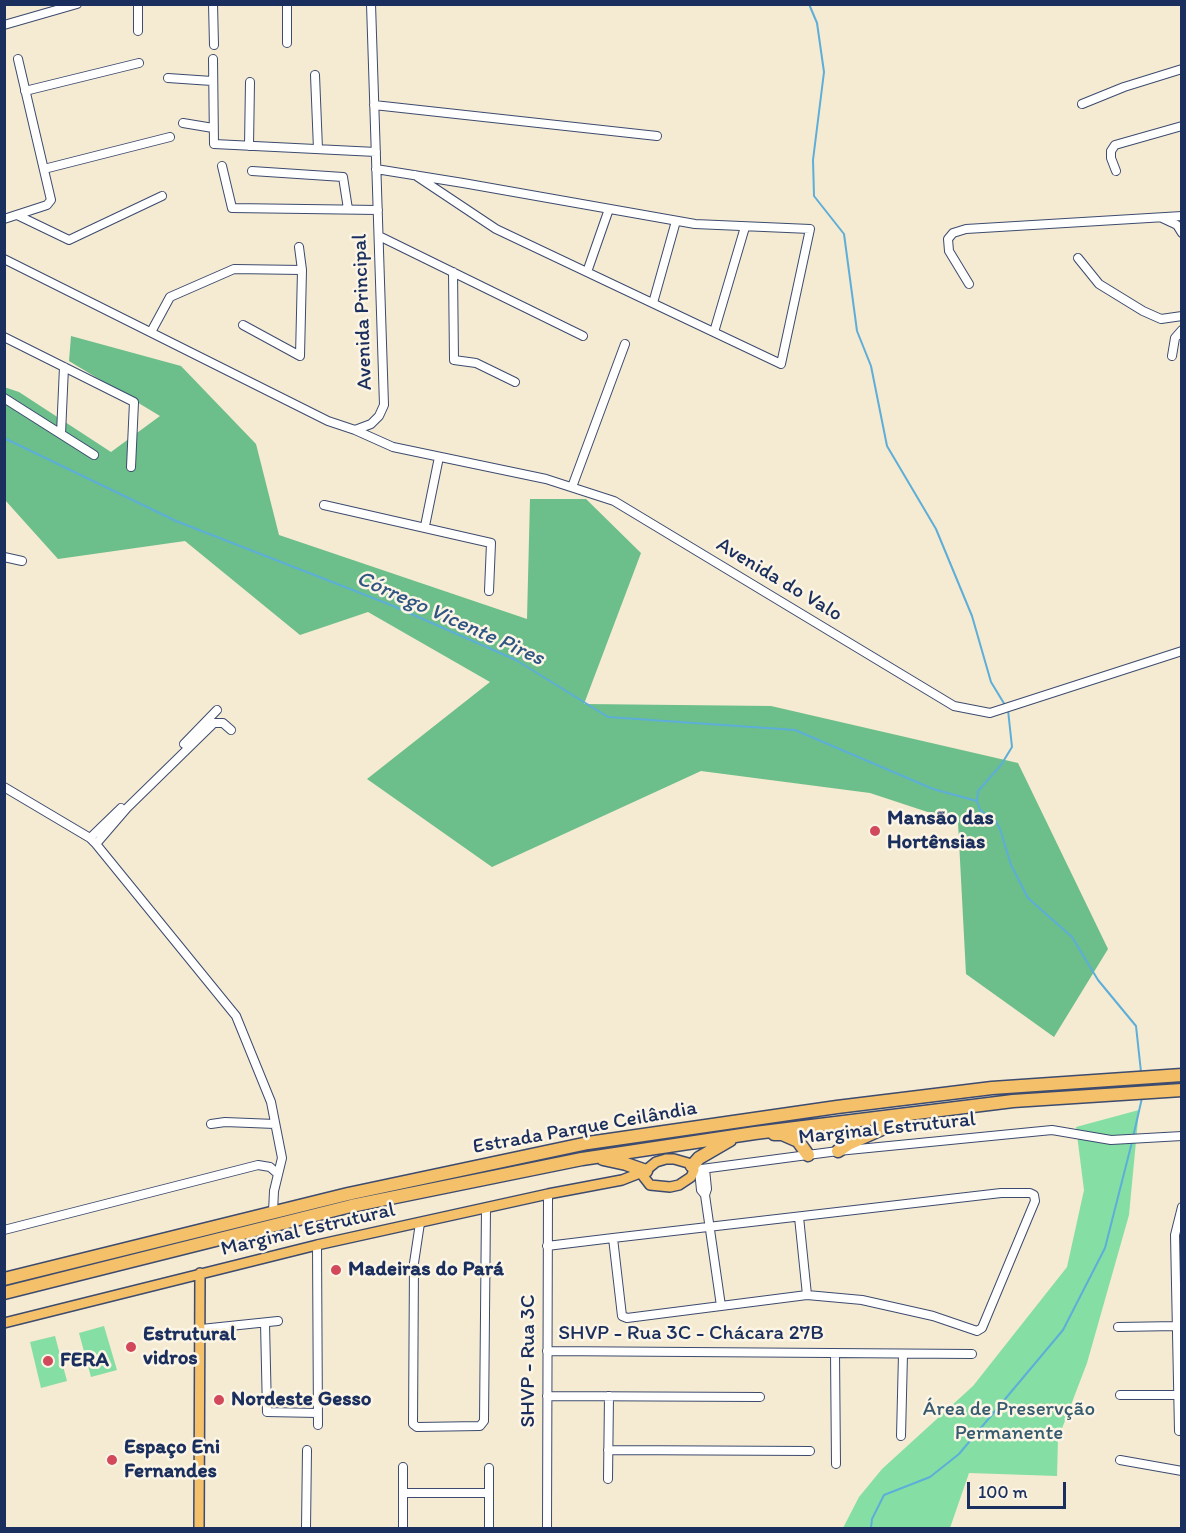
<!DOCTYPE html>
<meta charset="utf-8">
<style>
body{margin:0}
#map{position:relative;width:1186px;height:1533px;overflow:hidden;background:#f5ead2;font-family:Itim,sans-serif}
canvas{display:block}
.frame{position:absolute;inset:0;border:6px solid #1b2f5e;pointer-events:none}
.scale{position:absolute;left:967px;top:1482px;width:99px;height:27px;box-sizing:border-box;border:3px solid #1b2f5e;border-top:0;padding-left:8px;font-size:18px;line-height:21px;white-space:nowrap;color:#1b2f5e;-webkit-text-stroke:4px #fcf5e5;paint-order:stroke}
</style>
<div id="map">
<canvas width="1186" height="1533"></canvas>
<div class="frame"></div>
<div class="scale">100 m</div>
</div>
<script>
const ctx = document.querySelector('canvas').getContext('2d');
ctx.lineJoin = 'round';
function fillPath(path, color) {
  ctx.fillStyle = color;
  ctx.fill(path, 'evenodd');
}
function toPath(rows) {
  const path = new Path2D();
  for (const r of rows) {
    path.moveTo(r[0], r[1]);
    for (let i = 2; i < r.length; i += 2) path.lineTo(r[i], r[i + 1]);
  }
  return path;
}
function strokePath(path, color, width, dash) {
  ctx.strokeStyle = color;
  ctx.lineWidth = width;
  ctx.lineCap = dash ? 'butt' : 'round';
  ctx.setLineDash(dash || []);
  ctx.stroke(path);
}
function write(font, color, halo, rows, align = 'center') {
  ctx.font = font + ' Itim,sans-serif';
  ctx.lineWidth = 5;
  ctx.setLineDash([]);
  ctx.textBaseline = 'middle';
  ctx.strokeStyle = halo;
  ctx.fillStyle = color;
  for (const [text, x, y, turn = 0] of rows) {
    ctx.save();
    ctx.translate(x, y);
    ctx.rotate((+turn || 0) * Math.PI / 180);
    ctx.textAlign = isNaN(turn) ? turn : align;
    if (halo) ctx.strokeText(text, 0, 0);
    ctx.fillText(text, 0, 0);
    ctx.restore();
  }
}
const green = toPath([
 [1139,1110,1129,1215,1087,1363,1058,1439,1057,1476,969,1473,950,1528,843,1528,859,1497,882,1469,973,1386,1067,1267,1084,1190,1076,1127],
 [104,1326,117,1370,91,1377,79,1333],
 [55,1336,67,1381,41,1388,30,1342]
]);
const forest = toPath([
 [71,336,181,366,256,444,279,535,527,619,530,499,586,499,641,553,584,704,771,706,1018,763,1108,949,1054,1037,966,974,958,822,870,793,701,771,492,867,367,779,490,682,368,612,300,635,185,541,58,559,5,500,4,387,19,392,111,452,160,416,69,361]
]);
const stream = toPath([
 [809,4,817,23,824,72,813,160,814,196,844,234,857,331,871,366,887,446,936,529,972,616,991,682,1008,710,1012,747,1001,765,978,791,977,801,980,810,995,820,1000,829,1011,865,1028,898,1072,937,1098,980,1136,1026,1141,1072],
 [4,438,176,521,391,605,516,660,608,717,795,730,933,789,977,801],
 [1133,1137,1142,1098],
 [871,1528,872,1519,884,1495,930,1477,959,1454,1063,1330,1105,1248,1132,1142]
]);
const minor = toPath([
 [138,4,138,31],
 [213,4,214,45],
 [287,4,287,43],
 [4,25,77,4],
 [213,59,214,144,376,152],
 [315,75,318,149],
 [168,78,212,81],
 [25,91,139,63],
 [1082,104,1124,87,1182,69],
 [374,105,657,136],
 [183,123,213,128],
 [249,146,250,82],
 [222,166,232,208,378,210],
 [44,169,170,137],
 [376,169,463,183,695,224,810,229,781,364,496,229,415,175],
 [252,171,343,177,348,209],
 [1116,171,1111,158,1111,151,1115,145,1182,126],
 [17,215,69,240,162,196],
 [1162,218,1177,225,1182,233],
 [4,219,47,205,51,200,18,59],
 [379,236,583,336],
 [1078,258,1099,284,1143,311,1161,319,1182,316],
 [4,259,328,421,355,430,371,424,379,416,384,405,371,4],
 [453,272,454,360,476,363,515,382],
 [587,272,609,209],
 [969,284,949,251,948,239,953,233,966,229,1182,216],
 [653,303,676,221],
 [243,325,300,356,302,270,299,247],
 [151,332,170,297,234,269,302,270],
 [714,332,745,227],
 [4,337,134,402,131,467],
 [1172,356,1175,338,1182,330],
 [4,398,94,455],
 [355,430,393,447,546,479,614,501,954,706,990,713,1182,651],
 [61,434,64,367],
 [572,487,625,344],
 [324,505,491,543,489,591],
 [425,526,439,457],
 [4,557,22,561],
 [184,744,217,710],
 [4,787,90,838,96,844,236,1016,271,1102,282,1158,274,1191,273,1212],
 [90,838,121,808],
 [96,844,127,808,214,723,223,723,231,730],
 [211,1124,225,1122,275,1124],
 [705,1169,707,1189,705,1195,721,1306],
 [694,1170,838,1151,1052,1130,1111,1140,1182,1136],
 [699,1170,701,1190,705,1195],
 [1001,1193,1030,1193,1034,1195,1035,1201,982,1328,977,1331,933,1316,862,1300,807,1295,627,1318,622,1316,613,1238,1001,1193],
 [799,1217,807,1295],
 [420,1223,414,1263,413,1424,417,1427,480,1426,484,1421,486,1208],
 [4,1230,258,1165,270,1167,278,1174],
 [317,1245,318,1425],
 [547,1246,613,1238],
 [265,1323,267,1412,318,1413],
 [1118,1327,1177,1326],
 [201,1329,278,1321],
 [547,1351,972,1354],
 [835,1353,836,1464],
 [1120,1395,1178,1395],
 [547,1396,760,1397],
 [1179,1431,1175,1235,1182,1207],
 [901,1436,903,1354],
 [608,1450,810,1451],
 [1120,1460,1182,1471],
 [403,1467,403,1528],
 [489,1468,489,1528],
 [608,1479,609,1396],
 [403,1493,489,1493],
 [306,1528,307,1450],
 [547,1528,548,1194]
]);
const major = toPath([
 [666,1159,674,1159,688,1163,694,1170,691,1177,679,1185,670,1187,650,1185,643,1176,645,1171,656,1162,666,1159],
 [4,1323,317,1245,548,1194,622,1180,645,1171],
 [199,1528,200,1273]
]);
const highway = toPath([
 [774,1134,782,1134,798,1141,808,1155],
 [838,1151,848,1144,907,1118],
 [603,1159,626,1164,646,1171],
 [692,1166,699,1158,730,1140],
 [4,1279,348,1194,588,1143,837,1107,992,1088,1182,1075],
 [4,1293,351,1206,582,1159,755,1133,1013,1101,1182,1090]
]);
const markers = [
 [875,831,6,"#d1495b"],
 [336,1270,6,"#d1495b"],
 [131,1347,6,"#d1495b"],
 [48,1361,6,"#d1495b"],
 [219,1400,6,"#d1495b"],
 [112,1460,6,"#d1495b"]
];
const streetNames = [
 ["Avenida Principal",363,312,-92],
 ["Avenida do Valo",779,580,31],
 ["Estrada Parque Ceilândia",585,1128,-10],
 ["Marginal Estrutural",887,1129,-6],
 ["Marginal Estrutural",308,1230,-13],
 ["SHVP - Rua 3C - Chácara 27B",691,1334],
 ["SHVP - Rua 3C",529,1361,-90]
];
const poiNames = [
 ["Mansão das",887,819],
 ["Hortênsias",887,843],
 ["Madeiras do Pará",348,1270],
 ["Estrutural",143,1335],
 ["vidros",143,1359],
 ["FERA",60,1361],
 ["Nordeste Gesso",231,1400],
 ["Espaço Eni",124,1448],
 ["Fernandes",124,1472]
];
const parkNames = [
 ["Área de Preservção",1009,1410],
 ["Permanente",1009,1434]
];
const waterNames = [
 ["Córrego Vicente Pires",450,619,24]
];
fillPath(green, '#85dfa4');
fillPath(forest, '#6cbe8a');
strokePath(stream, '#5daed8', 2);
strokePath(minor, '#3c4b6f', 10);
strokePath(major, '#3c4b6f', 12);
strokePath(highway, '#3c4b6f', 15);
strokePath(minor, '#fff', 8);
strokePath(major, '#f4c16a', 9);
strokePath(highway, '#f4c16a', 12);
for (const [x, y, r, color] of markers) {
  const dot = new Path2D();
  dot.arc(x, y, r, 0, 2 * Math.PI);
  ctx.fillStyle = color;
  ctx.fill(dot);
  strokePath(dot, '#fcf5e5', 2);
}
write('21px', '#1b2f5e', '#fcf5e5', streetNames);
write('bold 21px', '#1b2f5e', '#fcf5e5', poiNames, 'left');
write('21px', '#365b70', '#fcf5e5', parkNames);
write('italic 22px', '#2f5583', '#fcf5e5', waterNames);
</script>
